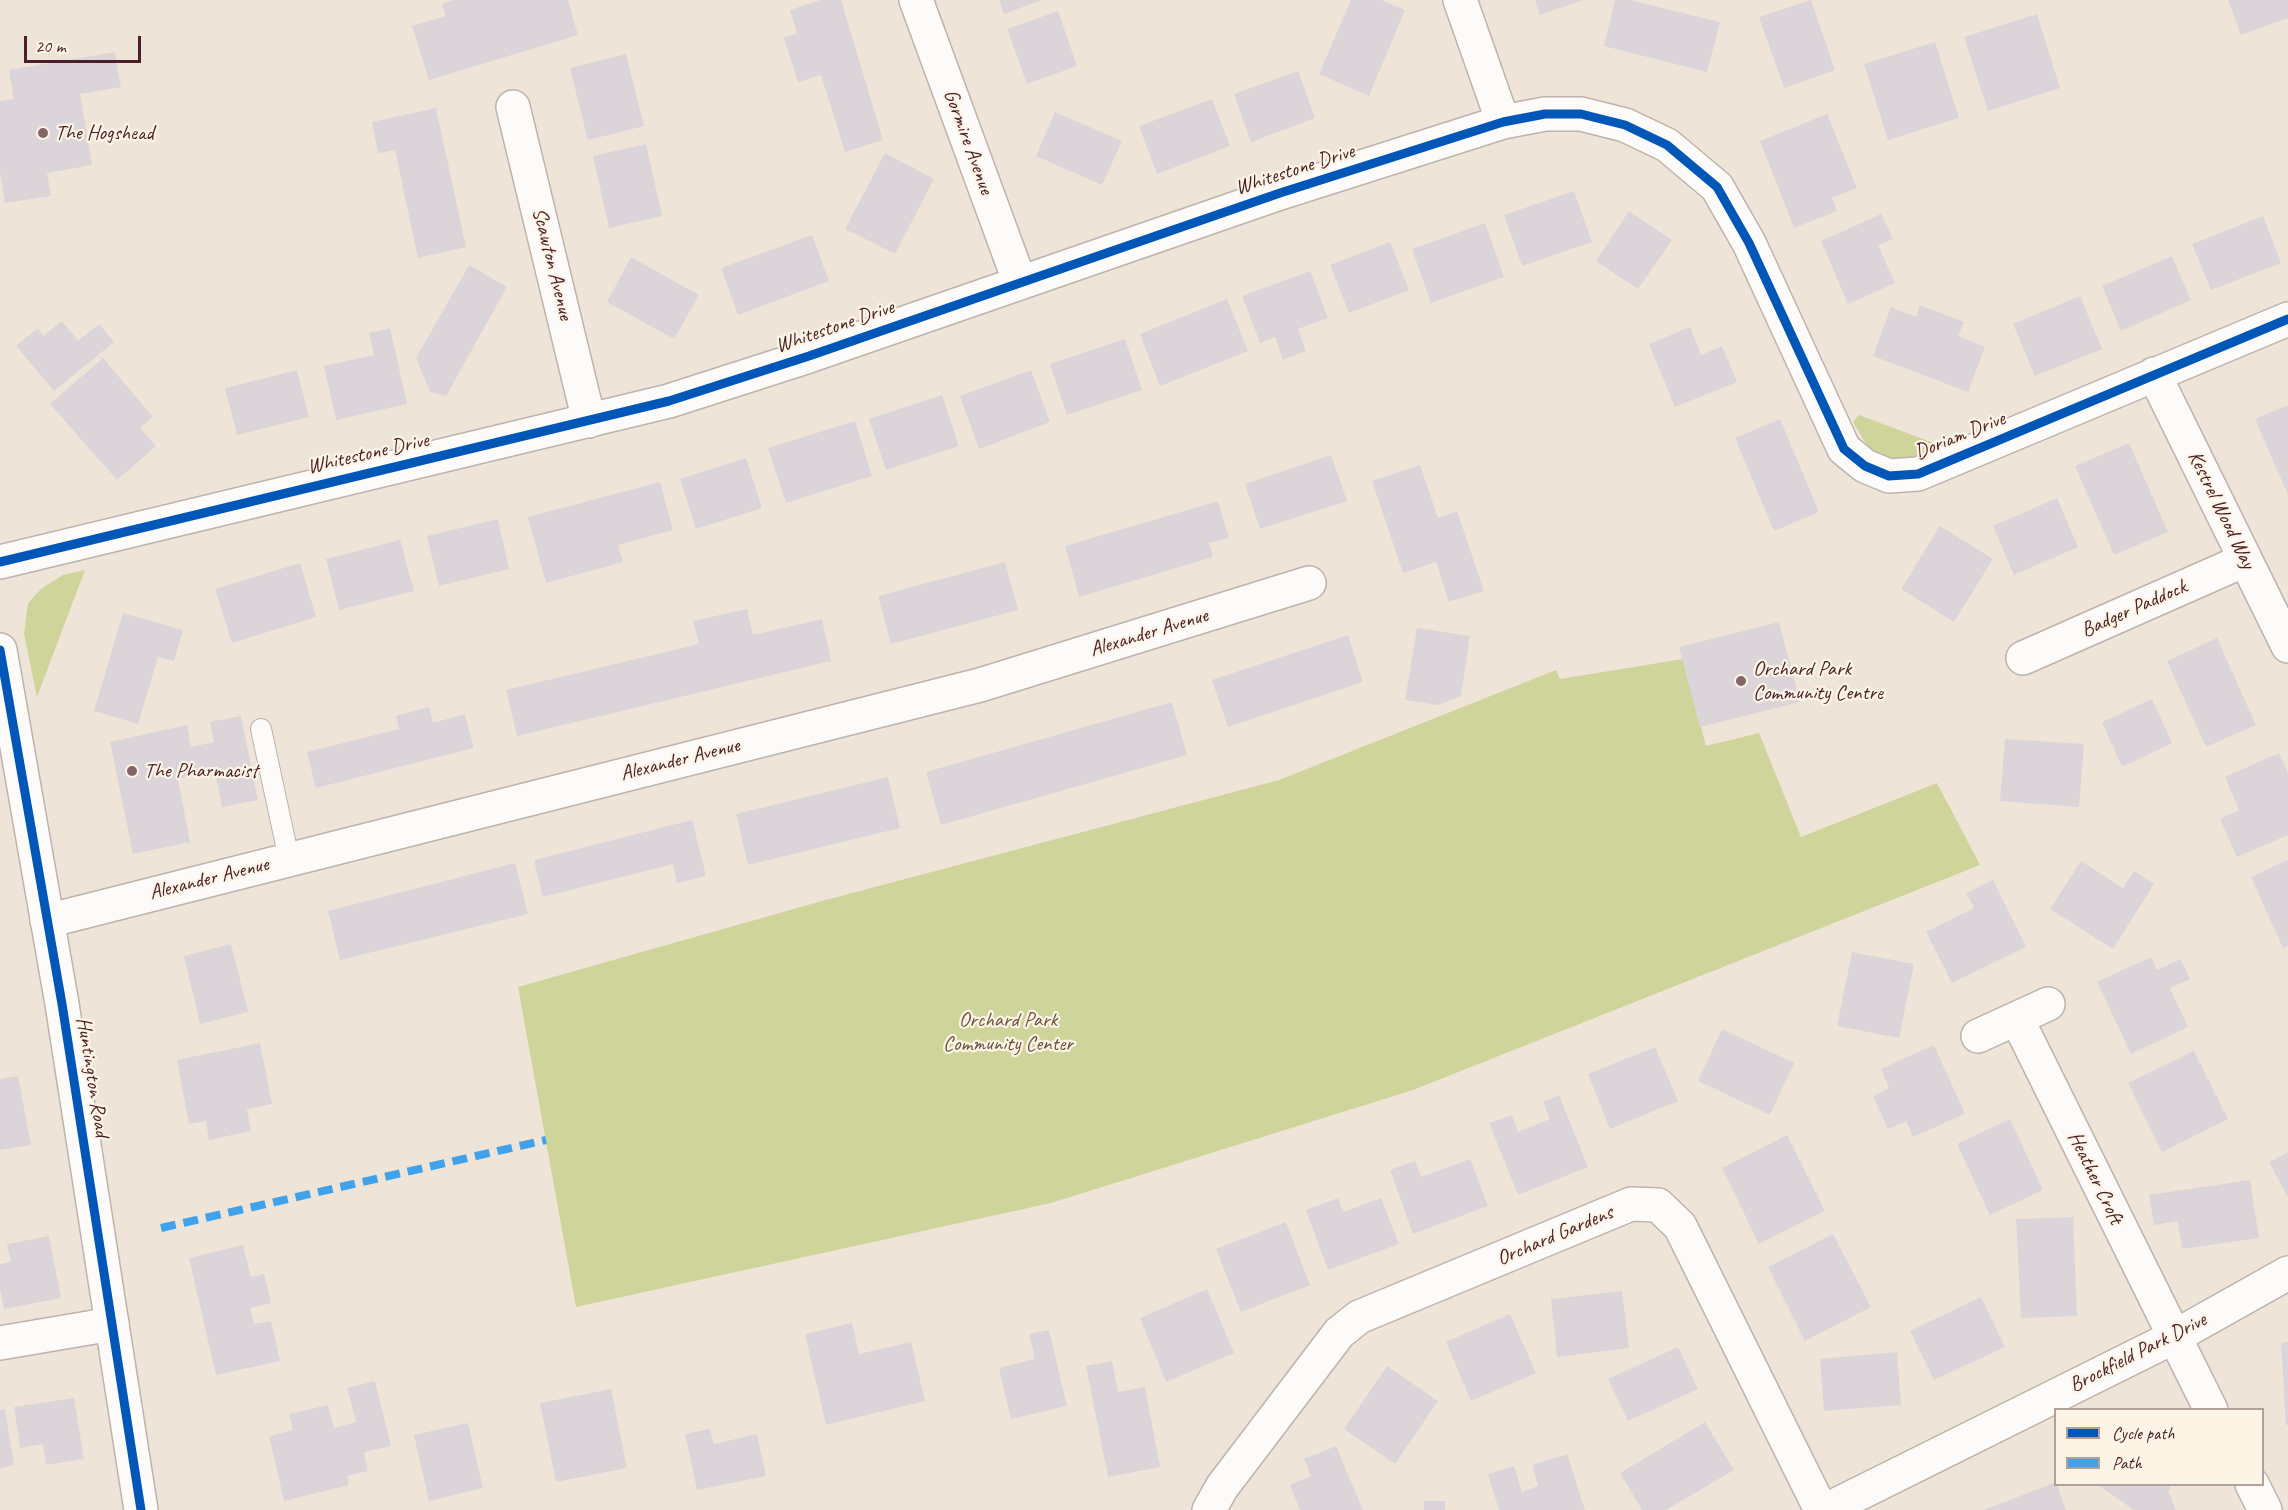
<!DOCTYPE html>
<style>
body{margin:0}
#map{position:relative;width:2288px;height:1510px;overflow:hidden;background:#eee5d8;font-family:Caveat,sans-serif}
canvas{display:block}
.legend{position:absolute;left:2054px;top:1408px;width:210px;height:78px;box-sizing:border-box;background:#fcf5e5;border:2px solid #b59f9b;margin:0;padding:8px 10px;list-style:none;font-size:18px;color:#4a1f2b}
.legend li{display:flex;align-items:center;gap:12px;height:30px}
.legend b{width:30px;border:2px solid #b59f9b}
.scale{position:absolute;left:24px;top:36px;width:117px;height:27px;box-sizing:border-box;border:3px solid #4a1f2b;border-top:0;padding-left:8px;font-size:18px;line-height:21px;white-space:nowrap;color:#4a1f2b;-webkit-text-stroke:4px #fcf5e5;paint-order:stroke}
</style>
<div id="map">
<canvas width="2288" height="1510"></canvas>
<ul class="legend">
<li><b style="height:8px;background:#0057b8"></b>Cycle path</li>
<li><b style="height:8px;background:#40a2eb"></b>Path</li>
</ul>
<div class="scale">20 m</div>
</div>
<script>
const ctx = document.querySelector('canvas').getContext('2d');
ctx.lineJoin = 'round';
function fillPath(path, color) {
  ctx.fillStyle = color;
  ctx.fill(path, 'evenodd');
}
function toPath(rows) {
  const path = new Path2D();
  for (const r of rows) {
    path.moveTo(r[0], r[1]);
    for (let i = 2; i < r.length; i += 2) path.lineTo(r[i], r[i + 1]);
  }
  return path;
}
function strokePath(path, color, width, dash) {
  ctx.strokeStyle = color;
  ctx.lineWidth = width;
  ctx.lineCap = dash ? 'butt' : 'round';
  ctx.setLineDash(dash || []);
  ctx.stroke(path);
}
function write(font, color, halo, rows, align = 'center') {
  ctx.font = font + ' Caveat,sans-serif';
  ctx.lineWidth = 4.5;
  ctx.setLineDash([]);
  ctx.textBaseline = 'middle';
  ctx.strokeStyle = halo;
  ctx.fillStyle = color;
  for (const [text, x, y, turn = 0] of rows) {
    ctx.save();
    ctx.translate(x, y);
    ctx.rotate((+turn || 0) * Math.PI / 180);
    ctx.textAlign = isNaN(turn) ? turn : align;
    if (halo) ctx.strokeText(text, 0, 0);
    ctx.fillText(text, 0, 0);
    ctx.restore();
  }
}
const green = toPath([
 [1859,415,1947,448,1904,462,1880,458,1870,450,1853,422],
 [85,570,37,697,24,634,28,603,42,588,63,575],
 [1683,659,1706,746,1759,733,1801,837,1937,783,1980,865,1413,1090,1051,1203,576,1307,518,987,822,901,1279,780,1556,670,1560,679]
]);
const building = toPath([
 [454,0,568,0,578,35,429,80,412,26,446,16,442,4],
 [820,0,841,0,883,140,845,152,821,75,798,82,784,38,797,33,790,10],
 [999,0,1042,0,1004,14],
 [1351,0,1381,0,1405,10,1369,96,1319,74],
 [1535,0,1583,0,1540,15],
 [1615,0,1630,0,1720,22,1707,72,1604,46],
 [1811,0,1835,70,1784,88,1759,17],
 [2228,0,2288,0,2288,18,2241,35],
 [1058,11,1077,66,1027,84,1007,29],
 [2037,14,2060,88,1988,111,1964,37],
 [1935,42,1959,118,1888,140,1864,64],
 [115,52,121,87,80,94,92,165,47,173,51,196,5,203,0,172,0,101,14,99,9,70],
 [626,54,644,126,588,140,570,68],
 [1298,71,1315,118,1251,142,1234,94],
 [1212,99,1230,146,1157,174,1139,126],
 [436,108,466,247,418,258,395,150,378,153,372,122],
 [1055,112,1122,141,1102,185,1036,156],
 [1827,114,1857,188,1832,198,1837,211,1794,228,1760,141],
 [646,144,662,216,609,228,593,156],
 [885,153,934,179,895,254,845,229],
 [1574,191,1592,242,1522,266,1504,215],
 [1629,211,1672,240,1638,289,1596,261],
 [1881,214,1893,239,1878,245,1895,283,1848,304,1821,241],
 [2263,216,2281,263,2211,290,2192,244],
 [1485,223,1504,277,1431,303,1412,249],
 [812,235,829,281,738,315,721,268],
 [1390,242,1409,290,1349,313,1330,265],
 [2172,256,2191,300,2121,331,2102,286],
 [631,257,699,295,674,339,607,302],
 [469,265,507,287,446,396,430,392,416,358],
 [1310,271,1328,318,1298,329,1306,351,1283,360,1275,337,1260,343,1242,296],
 [2080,296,2102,349,2035,376,2013,324],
 [1227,299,1248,351,1160,386,1140,334],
 [1920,305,1964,322,1958,336,1985,347,1968,392,1873,356,1891,307,1916,317],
 [62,321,78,341,99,324,114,342,54,391,16,346,38,328,43,336],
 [1690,327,1701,355,1722,346,1737,382,1675,407,1649,344],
 [390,328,407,404,336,420,324,366,374,355,369,333],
 [1125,339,1142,390,1067,415,1050,364],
 [103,358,153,417,140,428,156,446,117,480,50,404],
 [297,370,309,417,237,435,225,388],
 [1031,370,1050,422,979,449,960,396],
 [942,395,959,446,886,470,869,419],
 [2288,405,2288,495,2255,419],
 [1780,419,1819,512,1774,531,1735,438],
 [855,421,872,476,786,503,768,448],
 [2129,443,2168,532,2114,555,2075,466],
 [1331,455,1347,501,1260,529,1245,484],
 [746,458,762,508,696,529,680,479],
 [1420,465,1438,518,1457,511,1484,591,1449,602,1436,562,1403,573,1372,481],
 [660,482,673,530,618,545,623,562,546,583,528,517],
 [2057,498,2078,547,2014,575,1993,526],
 [1218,501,1229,538,1209,543,1213,557,1079,597,1065,546],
 [498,519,509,569,439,586,427,536],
 [1940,526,1993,559,1954,622,1901,589],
 [400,540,414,591,339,610,326,559],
 [1005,562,1018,610,891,644,878,596],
 [300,563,316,617,232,643,215,589],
 [747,609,753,635,822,619,831,661,517,736,506,690,699,644,693,621],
 [123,613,183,630,174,661,158,657,138,724,94,711],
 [1779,622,1800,702,1700,727,1679,647],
 [1417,628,1470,636,1461,696,1438,705,1405,700],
 [1348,635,1363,682,1228,727,1212,680],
 [2217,638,2256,725,2206,747,2167,661],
 [2152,699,2172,743,2122,767,2102,722],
 [1172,702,1187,755,941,825,926,772],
 [429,707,433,723,465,714,474,748,316,788,307,752,399,729,396,716],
 [241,716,258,800,222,807,215,771,178,779,190,842,133,854,110,742,187,725,191,747,214,742,210,722],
 [2005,739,2084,744,2079,807,2000,801],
 [2279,753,2288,773,2288,835,2237,857,2220,819,2239,810,2225,777],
 [888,777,900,828,748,865,736,814],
 [692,820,706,876,677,883,673,864,543,897,534,860],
 [2288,860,2288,946,2283,948,2251,877],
 [2081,861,2123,888,2134,871,2154,884,2113,949,2050,909],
 [515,863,528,914,340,960,328,911],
 [1993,880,2026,947,1952,983,1926,932,1974,908,1966,893],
 [231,944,248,1012,200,1024,184,956],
 [1852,952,1914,964,1899,1038,1837,1026],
 [2151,957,2157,970,2180,959,2190,979,2170,988,2188,1027,2131,1054,2097,982],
 [1722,1029,1794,1063,1770,1115,1698,1081],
 [260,1043,272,1104,247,1109,251,1131,209,1140,206,1121,189,1124,177,1060],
 [1934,1045,1965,1114,1913,1137,1906,1121,1888,1129,1873,1096,1889,1088,1881,1069],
 [1655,1047,1678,1101,1610,1129,1588,1074],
 [2194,1051,2228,1119,2162,1152,2128,1083],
 [18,1076,31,1145,0,1150,0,1079],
 [1559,1095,1588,1167,1518,1195,1489,1123,1512,1115,1518,1132,1550,1119,1543,1102],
 [2010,1119,2043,1190,1990,1215,1957,1144],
 [1787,1135,1825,1211,1759,1244,1722,1168],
 [2288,1152,2288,1198,2269,1162],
 [1470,1159,1488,1206,1413,1234,1390,1170,1415,1161,1421,1177],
 [2250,1180,2259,1238,2182,1249,2178,1221,2154,1225,2149,1195],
 [1338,1198,1343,1212,1381,1198,1399,1244,1328,1270,1306,1210],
 [2073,1217,2077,1316,2021,1318,2016,1219],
 [1286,1222,1310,1285,1241,1312,1216,1249],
 [1833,1234,1871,1307,1805,1341,1768,1267],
 [49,1236,61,1298,4,1309,0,1289,0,1264,11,1262,7,1244],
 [243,1245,251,1277,264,1274,271,1303,250,1308,254,1324,271,1321,280,1361,216,1375,189,1258],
 [1207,1289,1234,1353,1166,1382,1140,1318],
 [1622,1291,1629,1348,1557,1357,1551,1299],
 [1981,1297,2005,1347,1934,1380,1910,1331],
 [1510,1314,1536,1373,1471,1401,1446,1342],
 [852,1323,859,1354,911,1342,925,1401,826,1425,805,1334],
 [1049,1330,1067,1406,1011,1419,999,1368,1035,1359,1029,1334],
 [2288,1342,2288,1425,2286,1425,2281,1343],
 [1678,1347,1698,1389,1628,1421,1608,1379],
 [1897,1352,1901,1405,1824,1411,1820,1359],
 [1112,1361,1118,1392,1145,1387,1160,1467,1108,1477,1086,1366],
 [1387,1366,1438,1401,1395,1464,1344,1429],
 [375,1381,391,1446,364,1452,368,1471,347,1476,349,1485,284,1501,269,1436,293,1430,289,1414,328,1405,334,1428,356,1422,347,1388],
 [611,1389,627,1468,556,1482,540,1403],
 [74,1398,84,1459,46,1465,43,1444,20,1448,14,1407],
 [5,1409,14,1465,0,1468,0,1410],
 [1705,1422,1734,1470,1666,1510,1642,1510,1620,1473],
 [468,1423,483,1488,429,1501,414,1435],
 [710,1429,714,1444,757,1434,766,1476,697,1490,685,1434],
 [1336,1446,1363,1510,1300,1510,1290,1485,1311,1476,1304,1459],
 [1567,1454,1585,1510,1499,1510,1488,1474,1514,1466,1522,1492,1538,1486,1532,1465],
 [2056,1482,2066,1510,1984,1510],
 [2097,1484,2172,1484,2168,1491,2176,1510,2134,1510],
 [1424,1501,1445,1501,1445,1510,1424,1510]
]);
const lane = toPath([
 [261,729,289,859]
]);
const street = toPath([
 [916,0,1020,283],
 [1460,0,1503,122],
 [513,107,589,421],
 [2154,374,2288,646],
 [0,562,669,401,809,356,1280,193,1503,122,1545,114,1581,114,1625,125,1667,145,1717,187,1749,243,1844,449,1865,466,1889,476,1918,474,2288,319],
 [2023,658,2245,560],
 [47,921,980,685,1309,583],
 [2017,1019,2211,1410],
 [1978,1036,2048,1004],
 [0,1343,112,1324],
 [2252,1484,2265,1510],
 [1209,1510,1222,1487,1339,1333,1359,1317,1631,1204,1658,1205,1680,1226,1821,1510],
 [1826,1510,2174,1337,2288,1273]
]);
const secondary = toPath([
 [0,650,62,1004,141,1510]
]);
const quiet = toPath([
 [161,1228,546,1140]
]);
const cycleway = toPath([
 [0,562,669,401,809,356,1280,193,1503,122,1545,114,1581,114,1625,125,1667,145,1717,187,1749,243,1844,449,1865,466,1889,476,1918,474,2288,319],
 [0,650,62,1004,141,1510]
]);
const markers = [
 [43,133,6,"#836468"],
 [1741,681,6,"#836468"],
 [132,771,6,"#836468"]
];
const poiNames = [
 ["The Hogshead",55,133],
 ["Orchard Park",1753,669],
 ["Community Centre",1753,693],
 ["The Pharmacist",144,771]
];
const streetNames = [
 ["Gormire Avenue",968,142,70],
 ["Whitestone Drive",1295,170,-18],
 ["Scawton Avenue",552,264,76],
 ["Whitestone Drive",835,327,-19],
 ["Doriam Drive",1960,436,-22],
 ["Whitestone Drive",368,454,-13],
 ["Kestrel Wood Way",2221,510,64],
 ["Badger Paddock",2134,609,-24],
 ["Alexander Avenue",1149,633,-17],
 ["Alexander Avenue",680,760,-14],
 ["Alexander Avenue",209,879,-14],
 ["Huntington Road",92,1077,81],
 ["Heather Croft",2095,1178,64],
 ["Orchard Gardens",1555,1236,-23],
 ["Brockfield Park Drive",2138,1353,-27]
];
const parkNames = [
 ["Orchard Park",1008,1020],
 ["Community Center",1008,1044]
];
fillPath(green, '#cfd49b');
fillPath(building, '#dbd5d9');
strokePath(lane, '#bdb3ac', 22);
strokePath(street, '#bdb3ac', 36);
strokePath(secondary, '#bdb3ac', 36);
strokePath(lane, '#fcfbf9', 20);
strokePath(street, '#fcfbf9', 33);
strokePath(secondary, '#fcfbf9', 33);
strokePath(quiet, '#40a2eb', 8, [15, 8]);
strokePath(cycleway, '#0057b8', 9);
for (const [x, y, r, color] of markers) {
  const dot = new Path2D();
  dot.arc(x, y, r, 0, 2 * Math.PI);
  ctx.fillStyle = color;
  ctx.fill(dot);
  strokePath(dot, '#fcf5e5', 2);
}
write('21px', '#4a1f2b', '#fcf5e5', poiNames, 'left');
write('21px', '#4a1f2b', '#fcf5e5', streetNames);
write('21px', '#6a513e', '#fcf5e5', parkNames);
</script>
